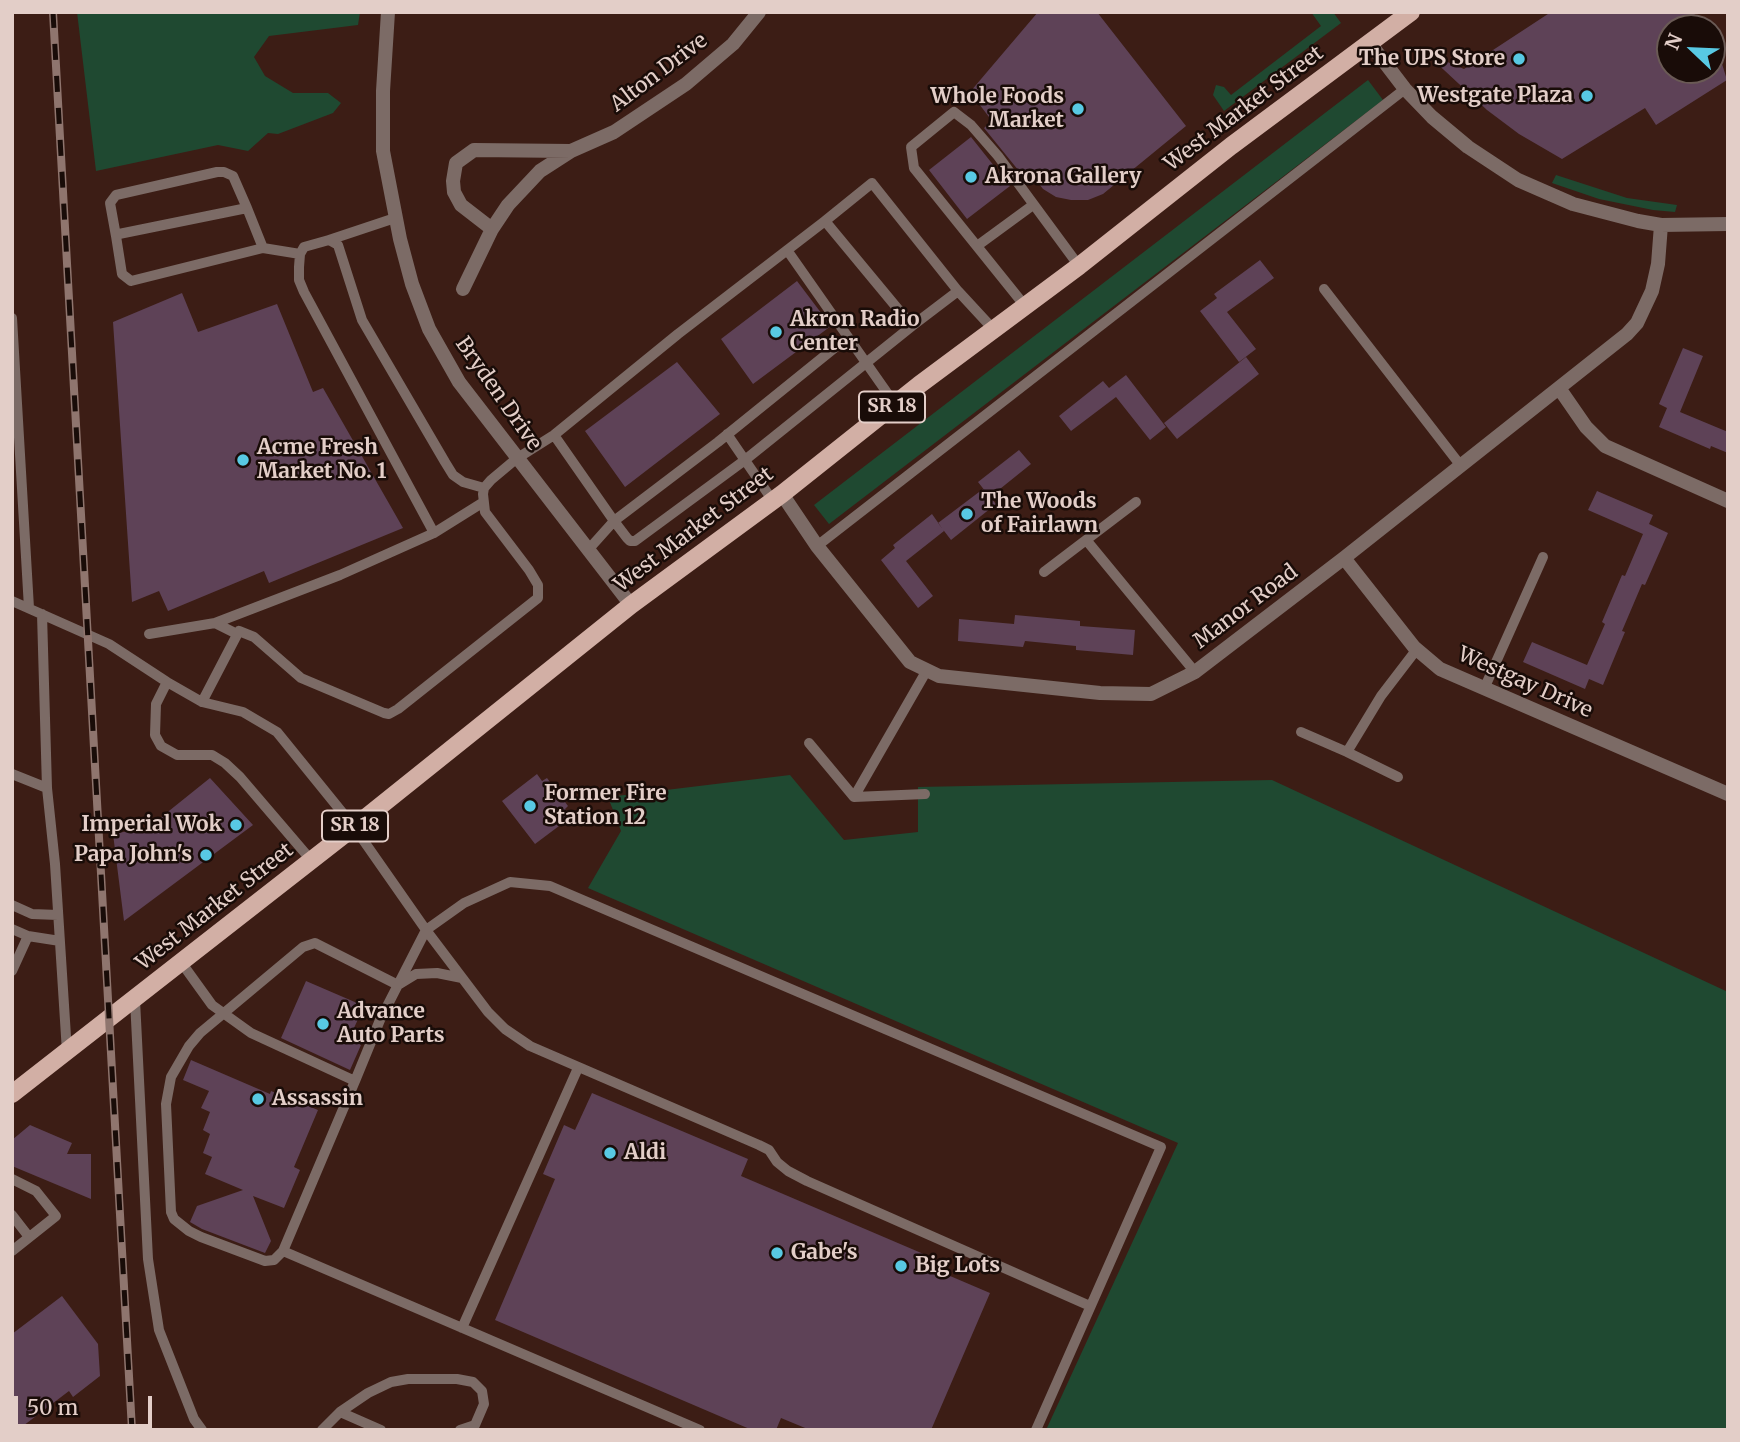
<!DOCTYPE html>
<style>
body{margin:0}
#map{position:relative;width:1740px;height:1442px;overflow:hidden;background:#3c1d15;font-family:Merriweather,serif}
canvas{display:block}
.frame{position:absolute;inset:0;border:14px solid #e3cec8;pointer-events:none}
.north{position:absolute;left:1656px;top:14px;width:70px;height:70px;box-sizing:border-box;background:#190c08;border:2px solid #6a5a55;border-radius:50%;rotate:293deg;font-size:19px;font-weight:700;line-height:28px;text-align:center;color:#e3cec8}
.north::after{content:'';display:block;margin:auto;width:24px;height:32px;background:#58c9e3;clip-path:polygon(50% 0,100% 100%,50% 72%,0 100%)}
.scale{position:absolute;left:14px;top:1396px;width:138px;height:32px;box-sizing:border-box;border:4px solid #e3cec8;border-top:0;padding-left:9px;font-size:21px;line-height:24px;white-space:nowrap;color:#e3cec8;-webkit-text-stroke:5px #190c08;paint-order:stroke}
</style>
<div id="map">
<canvas width="1740" height="1442"></canvas>
<div class="frame"></div>
<div class="north">N</div>
<div class="scale">50 m</div>
</div>
<script>
const ctx = document.querySelector('canvas').getContext('2d');
ctx.lineJoin = 'round';
function fillPath(path, color) {
  ctx.fillStyle = color;
  ctx.fill(path, 'evenodd');
}
function toPath(rows) {
  const path = new Path2D();
  for (const r of rows) {
    path.moveTo(r[0], r[1]);
    for (let i = 2; i < r.length; i += 2) path.lineTo(r[i], r[i + 1]);
  }
  return path;
}
function strokePath(path, color, width, dash) {
  ctx.strokeStyle = color;
  ctx.lineWidth = width;
  ctx.lineCap = dash ? 'butt' : 'round';
  ctx.setLineDash(dash || []);
  ctx.stroke(path);
}
function write(font, color, halo, rows, align = 'center') {
  ctx.font = font + ' Merriweather,serif';
  ctx.lineWidth = 5;
  ctx.setLineDash([]);
  ctx.textBaseline = 'middle';
  ctx.strokeStyle = halo;
  ctx.fillStyle = color;
  for (const [text, x, y, turn = 0] of rows) {
    ctx.save();
    ctx.translate(x, y);
    ctx.rotate((+turn || 0) * Math.PI / 180);
    ctx.textAlign = isNaN(turn) ? turn : align;
    if (halo) ctx.strokeText(text, 0, 0);
    ctx.fillText(text, 0, 0);
    ctx.restore();
  }
}
const green = toPath([
 [77,12,360,12,358,25,269,36,254,57,265,76,293,93,328,93,341,103,333,113,278,134,268,133,248,151,218,145,96,171],
 [1311,12,1333,12,1341,23,1224,111,1213,95,1216,85,1224,87,1231,95,1321,26],
 [1368,80,1383,100,829,524,814,505],
 [1556,175,1627,198,1677,205,1675,212,1653,210,1599,199,1552,183],
 [790,775,844,840,918,832,918,787,1272,780,1728,992,1728,1430,1046,1430,1178,1143,588,888,621,831,608,797]
]);
const building = toPath([
 [1038,12,1097,12,1186,126,1103,194,1088,200,1071,200,1056,197,1043,189,1029,171,1023,176,984,128,992,121,970,92],
 [1551,12,1693,12,1703,28,1670,28,1670,70,1712,70,1712,42,1715,41,1727,80,1656,125,1645,108,1562,159,1519,134,1487,110,1430,57,1431,55,1464,69],
 [971,137,1010,186,967,219,929,170],
 [1260,260,1274,278,1227,312,1256,349,1239,362,1200,311,1217,298,1214,294],
 [797,281,831,326,753,384,721,339],
 [182,293,198,332,277,304,313,392,323,388,403,528,269,583,264,571,168,611,159,591,132,602,113,322],
 [1683,348,1703,356,1680,412,1728,432,1728,453,1711,446,1710,449,1659,427,1667,408,1659,404],
 [1246,357,1259,374,1177,439,1164,423],
 [677,362,720,414,625,487,585,431],
 [1126,375,1166,427,1150,440,1116,397,1071,431,1059,416,1103,381,1109,388],
 [1019,450,1031,464,990,497,996,504,951,540,938,523,983,489,989,496,978,482],
 [1597,491,1653,515,1649,524,1668,533,1645,585,1642,584,1622,631,1625,632,1603,685,1589,679,1585,689,1523,662,1532,642,1587,665,1605,624,1602,622,1622,575,1625,576,1643,534,1588,510],
 [932,514,944,531,906,561,933,596,918,608,881,560,895,548,893,545],
 [1015,615,1080,621,1080,626,1135,630,1133,655,1076,650,1076,646,1025,641,1023,647,958,641,959,619,1014,624],
 [537,774,542,781,547,778,568,806,565,809,571,817,535,844,502,801],
 [210,778,253,825,124,921,113,834,149,827],
 [306,981,364,1006,349,1039,361,1045,350,1070,281,1038],
 [191,1060,270,1094,271,1091,318,1110,294,1167,300,1170,284,1208,253,1196,271,1241,265,1253,202,1229,190,1222,197,1206,243,1190,205,1174,212,1157,203,1153,210,1134,203,1130,210,1112,201,1108,209,1091,183,1080],
 [592,1093,748,1159,741,1176,940,1261,936,1270,990,1293,931,1430,810,1430,781,1418,776,1430,752,1430,495,1320,555,1179,543,1174,564,1125,575,1130],
 [30,1125,72,1143,67,1154,91,1154,91,1199,12,1166,12,1140],
 [62,1296,98,1344,100,1376,73,1397,69,1391,19,1429,12,1421,12,1334]
]);
const service = toPath([
 [247,208,119,234,116,236,110,203,116,195,217,172,224,172,233,176,247,208,263,248,300,254],
 [825,221,872,183,958,291],
 [116,236,122,274,131,281,263,248],
 [329,240,395,218],
 [977,246,1033,205],
 [787,250,848,337],
 [1324,289,1461,466],
 [1025,306,914,168,911,147,954,112,971,125,998,156,1079,266],
 [12,318,29,608],
 [912,326,958,291,994,330],
 [727,434,773,501],
 [554,435,614,521,718,442,848,337,895,404],
 [434,533,304,292,299,280,299,267,300,254,304,247,329,240,338,245,362,320,445,462,453,475,463,482,484,488],
 [1087,541,1195,672],
 [817,546,1405,89],
 [1044,572,1136,502],
 [12,601,109,644,167,682,202,702,243,712,277,732,354,827,426,930,464,903,510,882,550,886,1161,1147,1036,1430],
 [42,614,47,788],
 [215,623,340,575,434,533,482,503],
 [149,634,215,623,237,634],
 [167,682,156,704,155,735,161,746,177,755,212,755,225,763,240,777,311,860],
 [1484,689,1543,557],
 [202,702,239,631,254,637,301,678,384,713,389,714,398,709,538,598,538,585,529,570,485,512,483,494,484,488,491,480,516,459,554,435,678,334,825,221,912,326,745,460,635,541,630,541,627,538,614,521,588,550],
 [1301,732,1347,752],
 [809,743,854,797,925,794],
 [12,774,47,788,55,864,67,1052],
 [1398,777,1347,752,1381,696,1417,649],
 [854,797,927,670],
 [12,905,32,914,58,915],
 [12,929,28,936,60,941],
 [181,962,212,1005,251,1033,355,1081,283,1251,700,1430],
 [12,971,28,936],
 [135,1000,148,1259,159,1330,194,1419,202,1430],
 [355,1081,380,1020,426,930,488,1012,505,1029,530,1046,759,1145,769,1150,777,1162,788,1171,807,1181,1090,1306],
 [12,1179,36,1191,56,1216,12,1251],
 [12,1215,29,1237],
 [283,1251,274,1260,265,1261,201,1237,189,1231,174,1219,171,1212,166,1104,171,1077,189,1046,200,1033,303,947,315,943,398,985,416,974,437,973,462,978],
 [462,1328,578,1068],
 [340,1412,381,1430],
 [322,1430,340,1412,368,1393,391,1382,408,1379,457,1379,473,1382,482,1391,484,1404,475,1425,460,1430]
]);
const minor = toPath([
 [1369,42,1405,89,1432,117,1468,147,1518,180,1573,204,1638,221,1661,225,1728,224],
 [492,229,461,205,454,192,453,181,456,163,474,150,571,151,614,132,686,84,733,44,759,12],
 [463,289,492,229,508,205,540,171,571,151],
 [1559,388,1586,427,1605,446,1728,501],
 [782,494,817,546,910,662,939,676,1100,693,1151,694,1195,672,1344,558,1627,334,1637,323,1652,291,1658,264,1661,225],
 [1344,558,1414,647,1440,669,1728,794]
]);
const tertiary = toPath([
 [388,12,383,91,383,151,400,239,412,284,429,329,459,382,631,605]
]);
const primary = toPath([
 [12,1094,354,827,631,605,782,494,919,385,1079,266,1231,146,1411,12]
]);
const rail = toPath([
 [53,12,132,1430]
]);
const markers = [
 [1519,59,7,"#58c9e3"],
 [1587,96,7,"#58c9e3"],
 [1078,109,7,"#58c9e3"],
 [971,177,7,"#58c9e3"],
 [776,332,7,"#58c9e3"],
 [243,460,7,"#58c9e3"],
 [967,514,7,"#58c9e3"],
 [530,806,7,"#58c9e3"],
 [236,825,7,"#58c9e3"],
 [206,855,7,"#58c9e3"],
 [323,1024,7,"#58c9e3"],
 [258,1099,7,"#58c9e3"],
 [610,1153,7,"#58c9e3"],
 [777,1253,7,"#58c9e3"],
 [901,1266,7,"#58c9e3"]
];
const shields = [
 [892,407,66],
 [355,826,66]
];
const shieldNames = [
 ["SR 18",892,407],
 ["SR 18",355,826]
];
const poiNames = [
 ["The UPS Store",1505,59,"right"],
 ["Westgate Plaza",1573,96,"right"],
 ["Whole Foods",1064,97,"right"],
 ["Market",1064,121,"right"],
 ["Akrona Gallery",985,177],
 ["Akron Radio",790,320],
 ["Center",790,344],
 ["Acme Fresh",257,448],
 ["Market No. 1",257,472],
 ["The Woods",981,502],
 ["of Fairlawn",981,526],
 ["Former Fire",544,794],
 ["Station 12",544,818],
 ["Imperial Wok",222,825,"right"],
 ["Papa John's",192,855,"right"],
 ["Advance",337,1012],
 ["Auto Parts",337,1036],
 ["Assassin",272,1099],
 ["Aldi",624,1153],
 ["Gabe's",791,1253],
 ["Big Lots",915,1266]
];
const streetNames = [
 ["Alton Drive",659,73,-37],
 ["West Market Street",1244,109,-37],
 ["Bryden Drive",498,394,55],
 ["West Market Street",694,530,-37],
 ["Manor Road",1246,607,-37],
 ["Westgay Drive",1525,683,24],
 ["West Market Street",215,907,-38]
];
fillPath(green, '#1f4931');
fillPath(building, '#5e4257');
strokePath(service, '#7c6b66', 10);
strokePath(minor, '#7c6b66', 14);
strokePath(tertiary, '#7c6b66', 14);
strokePath(primary, '#d2afa5', 18);
strokePath(rail, '#8f756e', 8);
strokePath(rail, '#190c08', 5, [16]);
for (const [x, y, r, color] of markers) {
  const dot = new Path2D();
  dot.arc(x, y, r, 0, 2 * Math.PI);
  ctx.fillStyle = color;
  ctx.fill(dot);
  strokePath(dot, '#190c08', 2.5);
}
for (const [x, y, w] of shields) {
  const box = new Path2D();
  box.roundRect(x - w / 2, y - 15.5, w, 31, 5);
  ctx.fillStyle = '#190c08';
  ctx.fill(box);
  strokePath(box, '#e3cec8', 2);
}
write('bold 19px', '#e3cec8', null, shieldNames);
write('bold 21px', '#e3cec8', '#190c08', poiNames, 'left');
write('21px', '#e3cec8', '#190c08', streetNames);
</script>
